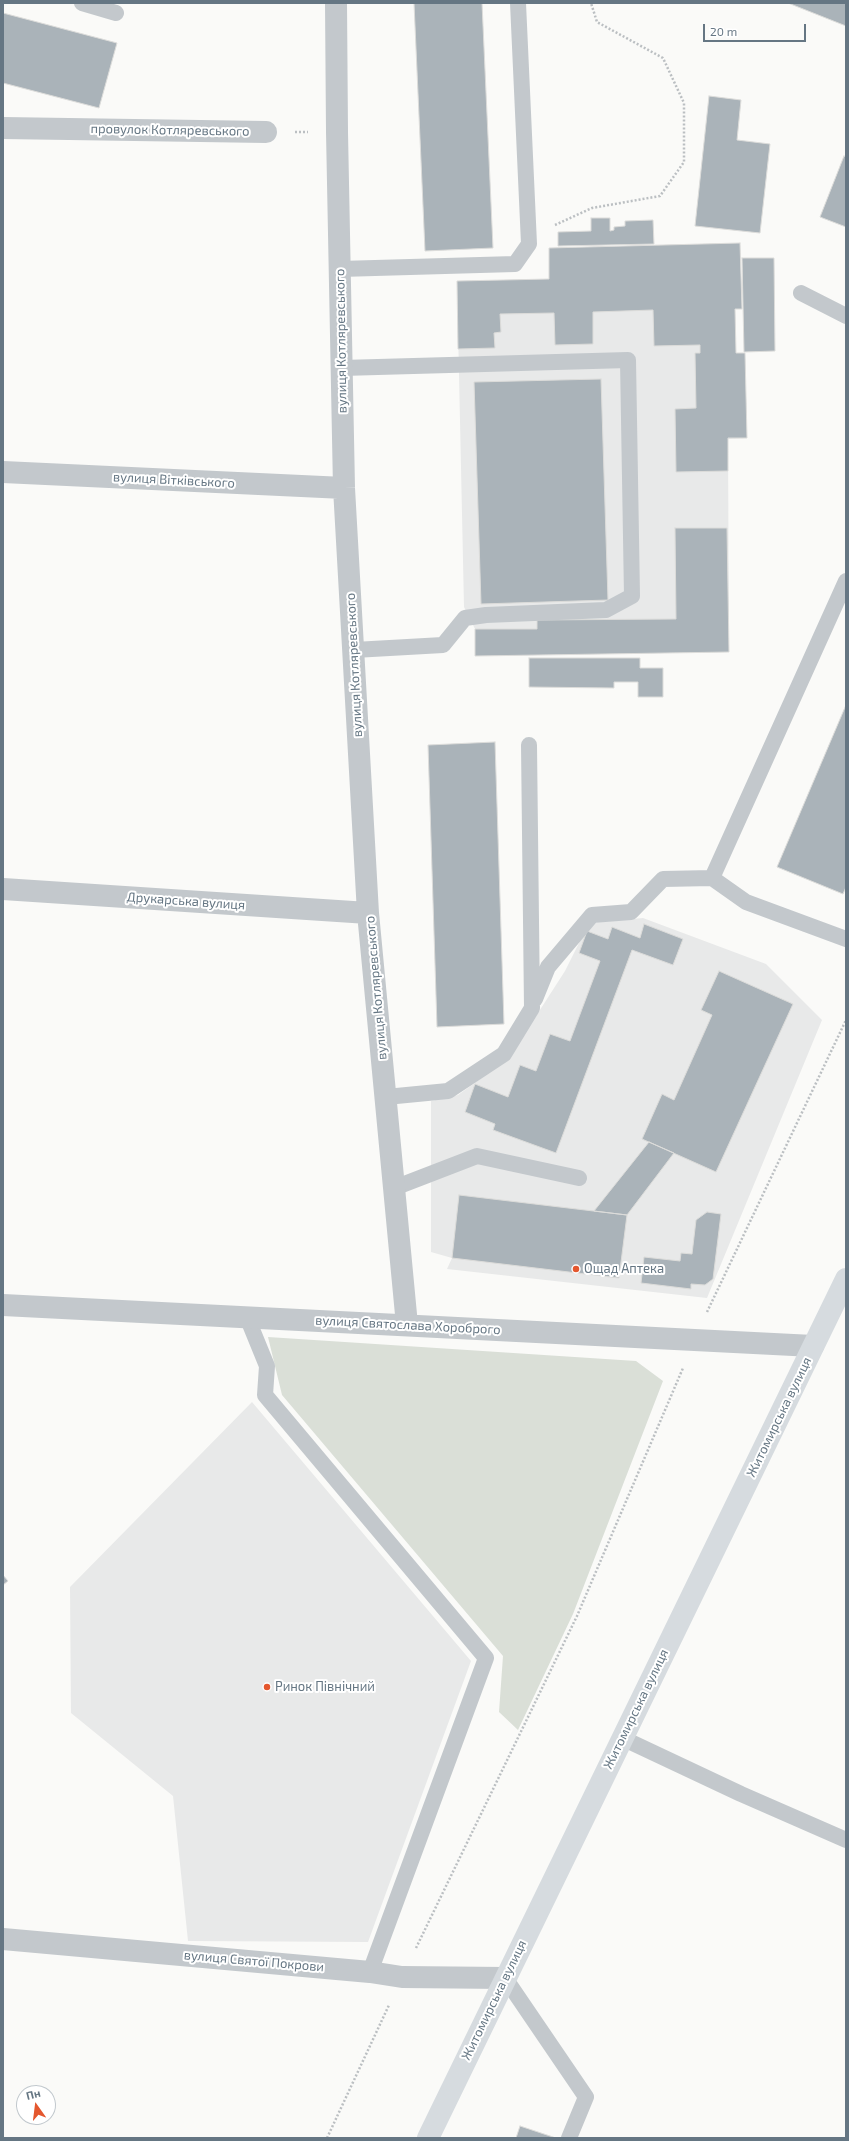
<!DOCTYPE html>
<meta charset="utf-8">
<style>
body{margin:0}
#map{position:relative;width:849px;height:2141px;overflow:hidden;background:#fafaf8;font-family:"Exo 2",sans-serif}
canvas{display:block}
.frame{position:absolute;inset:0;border:4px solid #657683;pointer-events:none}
.north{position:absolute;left:16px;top:2085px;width:40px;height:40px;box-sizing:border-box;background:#fff;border:1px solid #c1c8cd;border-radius:50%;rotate:346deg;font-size:11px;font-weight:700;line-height:16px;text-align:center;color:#657683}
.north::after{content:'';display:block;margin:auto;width:14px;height:18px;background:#e4572e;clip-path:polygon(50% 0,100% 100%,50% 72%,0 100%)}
.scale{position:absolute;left:703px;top:24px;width:103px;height:18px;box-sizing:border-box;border:2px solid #657683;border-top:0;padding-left:5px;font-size:12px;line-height:14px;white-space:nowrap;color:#657683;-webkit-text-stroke:3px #fff;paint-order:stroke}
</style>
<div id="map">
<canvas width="849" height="2141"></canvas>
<div class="frame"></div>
<div class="north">Пн</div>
<div class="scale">20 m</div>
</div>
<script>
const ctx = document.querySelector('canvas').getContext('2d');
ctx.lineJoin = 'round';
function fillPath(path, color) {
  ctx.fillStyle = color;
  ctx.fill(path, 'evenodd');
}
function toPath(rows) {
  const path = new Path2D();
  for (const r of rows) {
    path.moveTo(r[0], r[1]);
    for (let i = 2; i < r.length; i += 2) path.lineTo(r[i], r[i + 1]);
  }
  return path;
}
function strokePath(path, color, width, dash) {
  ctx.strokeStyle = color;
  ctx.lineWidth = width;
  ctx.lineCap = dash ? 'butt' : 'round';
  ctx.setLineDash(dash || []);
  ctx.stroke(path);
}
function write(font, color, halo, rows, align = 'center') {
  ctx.font = font + ' "Exo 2",sans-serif';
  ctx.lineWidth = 4;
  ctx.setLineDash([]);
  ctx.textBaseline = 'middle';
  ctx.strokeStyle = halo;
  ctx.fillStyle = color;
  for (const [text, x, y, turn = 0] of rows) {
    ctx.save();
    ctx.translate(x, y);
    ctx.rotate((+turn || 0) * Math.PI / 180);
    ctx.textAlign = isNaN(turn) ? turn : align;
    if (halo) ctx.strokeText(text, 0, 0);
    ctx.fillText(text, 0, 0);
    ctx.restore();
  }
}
const built = toPath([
 [737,243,742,309,735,309,736,353,745,353,747,438,728,439,729,652,475,656,475,629,464,607,457,281,549,279,549,248],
 [643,918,766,964,822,1020,707,1298,447,1269,452,1258,431,1252,431,1101,458,1095,509,1058,565,971,589,923],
 [252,1402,471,1661,368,1942,188,1941,173,1796,71,1713,70,1587]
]);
const green = toPath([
 [268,1337,636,1361,663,1381,573,1614,518,1730,499,1712,503,1656,282,1395]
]);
const building = toPath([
 [414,3,482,3,493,248,425,251,414,3],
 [788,3,846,3,846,26,788,3],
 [3,13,117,43,99,108,3,83,3,13],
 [709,96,741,100,737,140,770,144,760,233,695,226,709,96],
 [844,156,846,157,846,227,820,217,844,156],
 [591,218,610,218,610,231,614,230,614,227,625,226,625,221,653,220,654,244,558,246,558,232,591,231,591,218],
 [740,243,742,309,735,309,736,353,745,353,747,438,728,438,728,471,676,472,675,409,696,408,695,353,700,353,700,345,654,346,653,310,593,312,593,344,555,345,554,313,500,314,501,332,494,333,495,348,458,349,457,281,549,279,549,248,740,243],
 [742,258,774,258,775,351,744,352,742,258],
 [601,379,608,600,481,604,474,382,601,379],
 [675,528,727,528,729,652,475,656,475,629,537,629,537,620,676,619,675,528],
 [529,658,640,658,640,668,663,668,663,697,638,697,638,682,614,682,614,688,529,687,529,658],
 [846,705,846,887,843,894,777,867,846,705],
 [495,742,504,1024,437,1027,428,745,495,742],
 [644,924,683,939,673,965,632,950,556,1153,493,1130,495,1124,465,1112,475,1084,508,1097,520,1065,536,1071,550,1034,570,1041,600,961,579,953,587,931,608,939,612,927,640,938,644,924],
 [719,971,793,1004,716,1172,642,1139,662,1094,674,1100,712,1015,701,1010,719,971],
 [649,1142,674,1153,627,1215,594,1211,649,1142],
 [459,1195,627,1215,619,1278,452,1258,459,1195],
 [707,1212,721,1214,713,1279,705,1285,691,1284,691,1289,641,1283,644,1257,680,1261,681,1253,692,1254,696,1220,707,1212],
 [3,1575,8,1581,3,1585,3,1575],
 [520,2126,556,2138,516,2138,520,2126]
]);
const path = toPath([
 [295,132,308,132],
 [555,225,592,208,660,196,684,162,684,103,663,58,597,22,591,3],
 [707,1312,846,1020],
 [416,1948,577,1616,683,1368],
 [327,2138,389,2005]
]);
const lane = toPath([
 [82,3,116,13],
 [340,269,515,264,529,244,518,3],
 [801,293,846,316],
 [342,368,628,360,632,596,606,610,486,615,465,618,443,645,354,650],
 [846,581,712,878,746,902,846,939],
 [535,999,548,967,592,915,631,912,663,879,712,878],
 [386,1097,448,1091,504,1054,532,1008,529,745],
 [394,1188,477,1156,579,1178],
 [247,1317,267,1366,265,1395,486,1658,370,1972],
 [622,1738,741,1794,846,1840],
 [505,1978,586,2097,569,2138]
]);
const street = toPath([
 [336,3,337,132,344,488,368,913,407,1325],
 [3,128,266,132],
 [3,472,344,488],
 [3,889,368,913],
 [3,1305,813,1346],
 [3,1939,370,1972,402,1977,505,1978]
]);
const primary = toPath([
 [428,2138,846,1279]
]);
const markers = [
 [576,1269,4,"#e4572e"],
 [267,1687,4,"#e4572e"]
];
const streetNames = [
 ["провулок Котляревського",170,130,1],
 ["вулиця Котляревського",341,341,-91],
 ["вулиця Вітківського",174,480,3],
 ["вулиця Котляревського",354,665,-93],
 ["Друкарська вулиця",186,901,4],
 ["вулиця Котляревського",376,988,-95],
 ["вулиця Святослава Хороброго",408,1325,3],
 ["Житомирська вулиця",779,1417,-64],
 ["Житомирська вулиця",636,1709,-64],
 ["вулиця Святої Покрови",254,1961,5],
 ["Житомирська вулиця",494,2000,-64]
];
const poiNames = [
 ["Ощад Аптека",584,1269],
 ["Ринок Північний",275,1687]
];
fillPath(built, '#e8e9e9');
fillPath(green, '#dadfd7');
fillPath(building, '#aab3b9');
strokePath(building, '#dcdcda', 1);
strokePath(path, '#bbbfc2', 2.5, [2, 2]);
strokePath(lane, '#c3c8cc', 16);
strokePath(street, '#c3c8cc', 22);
strokePath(primary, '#d6dbdf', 22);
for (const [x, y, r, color] of markers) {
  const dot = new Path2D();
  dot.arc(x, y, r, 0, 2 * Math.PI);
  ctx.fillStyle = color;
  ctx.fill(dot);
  strokePath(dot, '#fff', 1.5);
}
write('13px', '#657683', '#fff', streetNames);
write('13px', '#657683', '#fff', poiNames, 'left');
</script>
